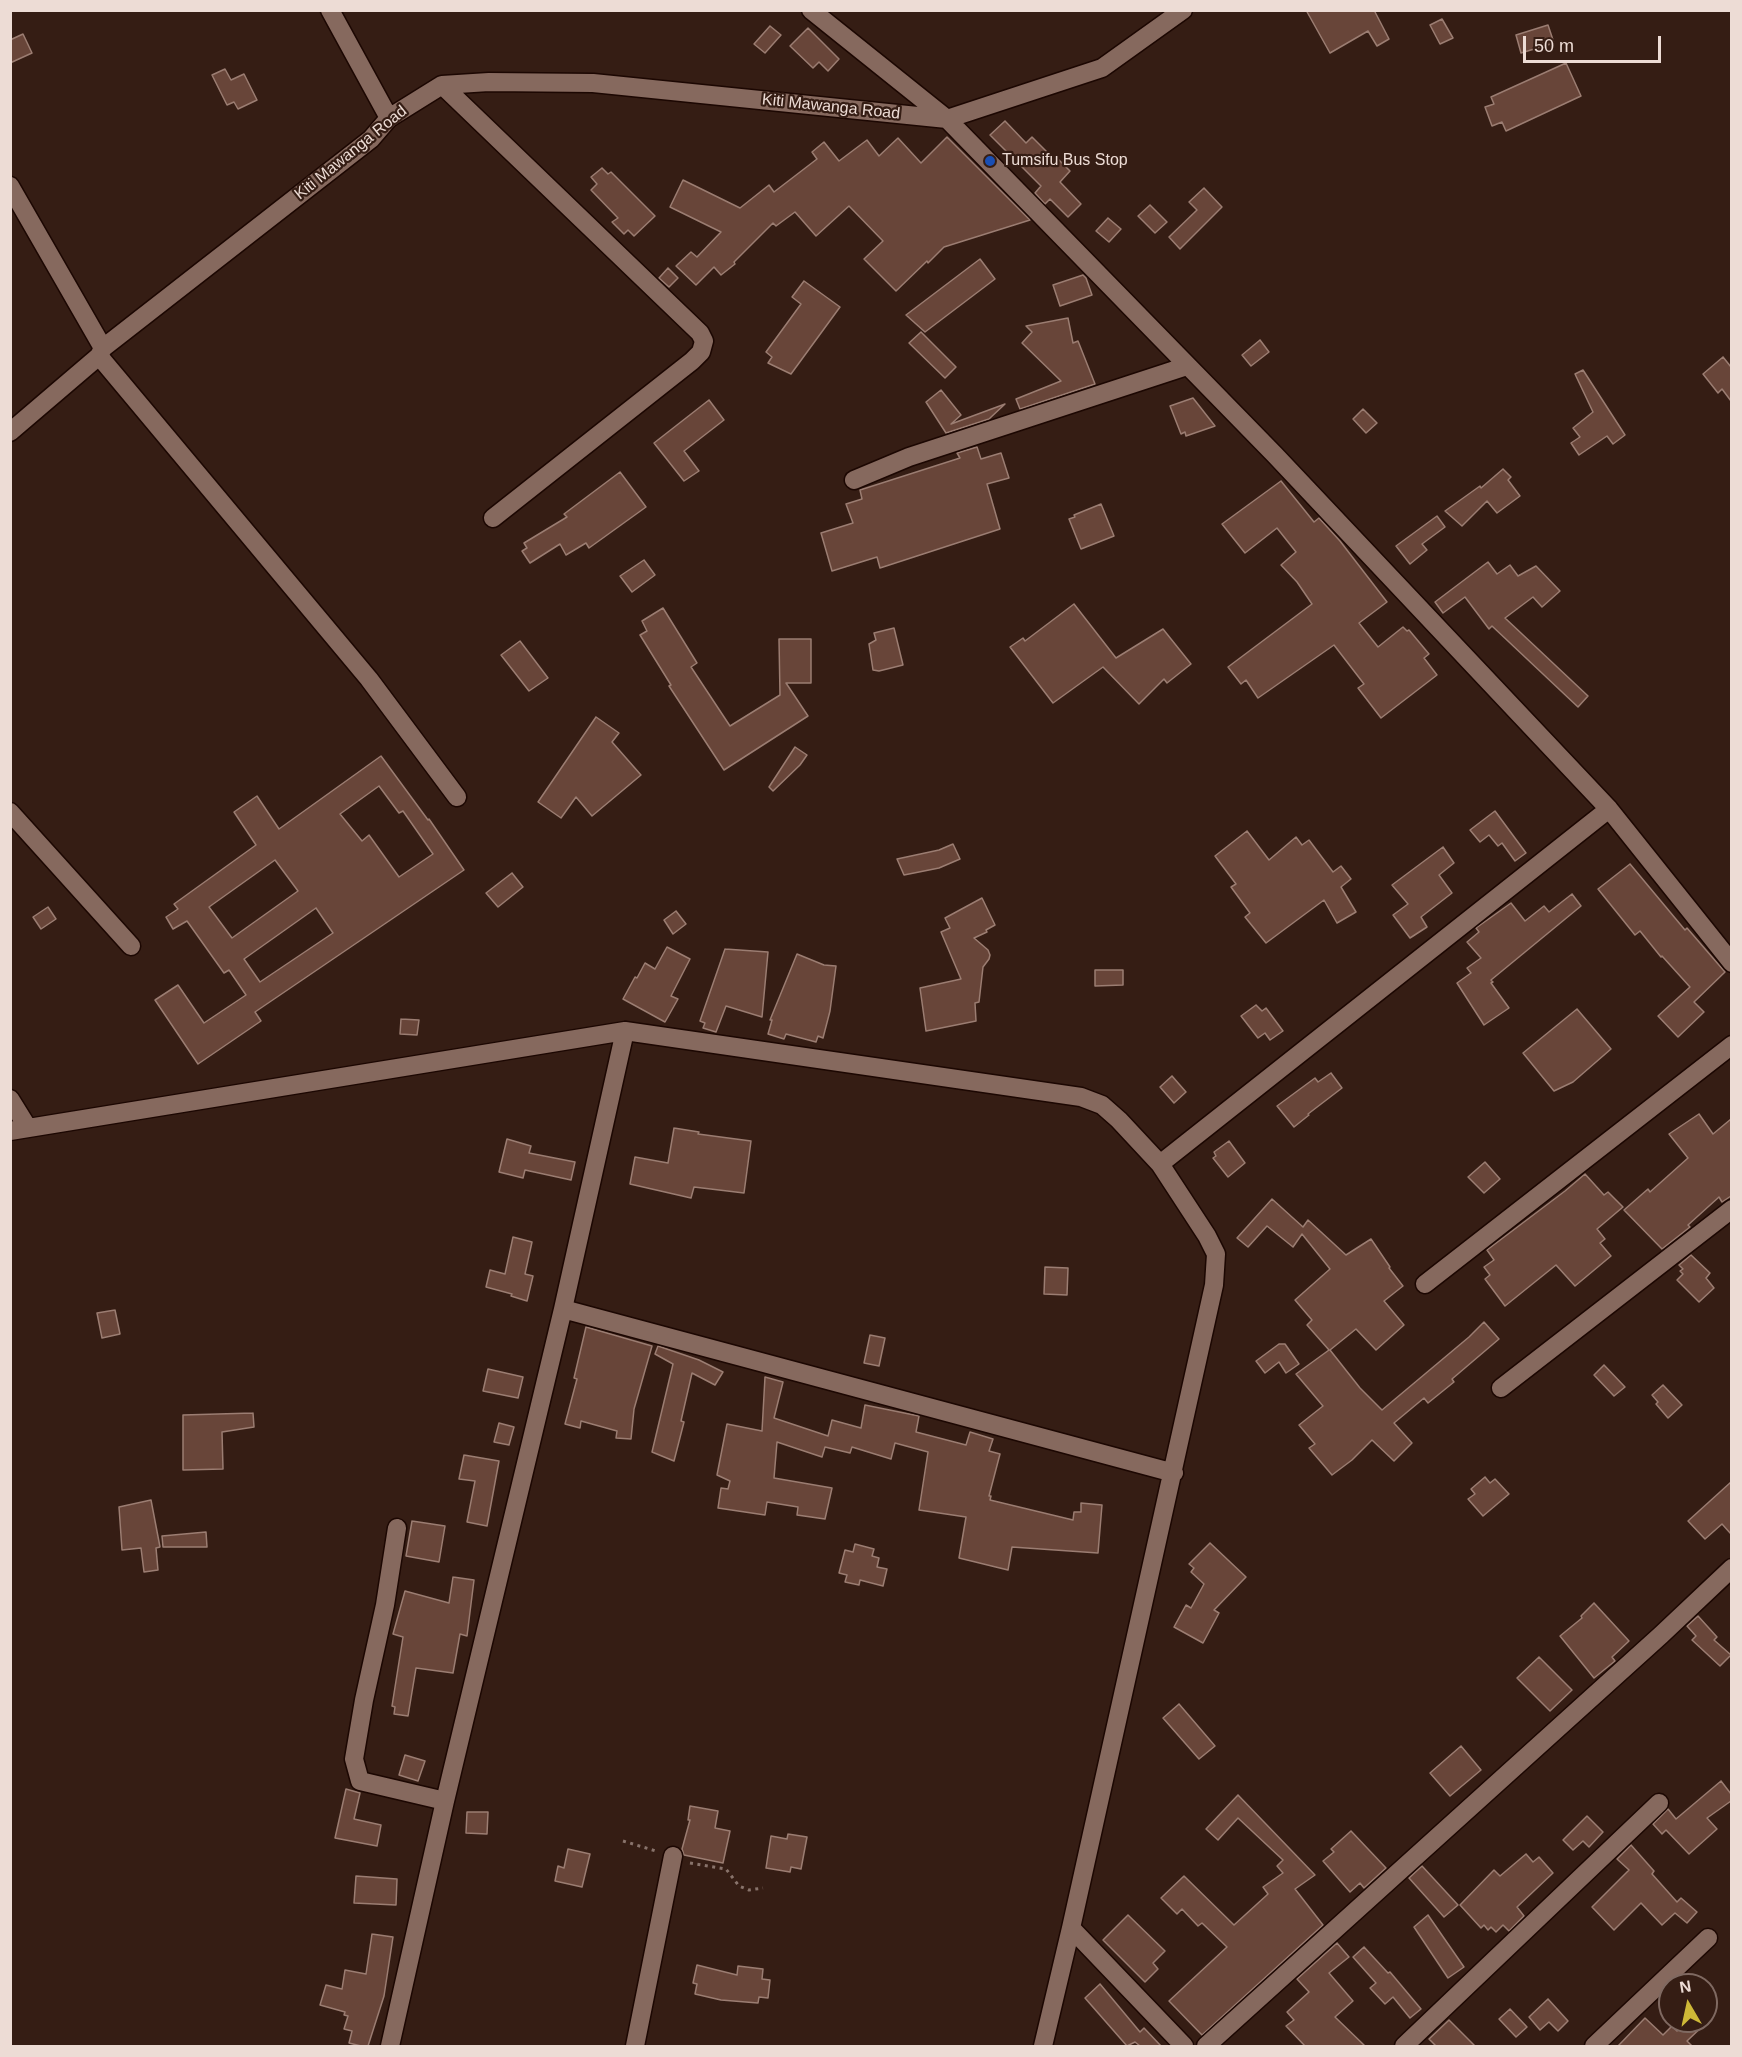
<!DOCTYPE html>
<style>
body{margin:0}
#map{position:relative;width:1742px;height:2057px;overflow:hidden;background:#351d14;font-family:Helvetica,sans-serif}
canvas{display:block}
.frame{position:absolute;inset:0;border:12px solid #eddcd5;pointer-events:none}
.north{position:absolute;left:1658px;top:1973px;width:60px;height:60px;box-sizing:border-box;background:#351d14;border:2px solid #7f6961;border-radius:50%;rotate:351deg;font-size:16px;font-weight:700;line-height:24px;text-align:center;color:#eddcd5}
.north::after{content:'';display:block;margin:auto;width:21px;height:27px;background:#ceb837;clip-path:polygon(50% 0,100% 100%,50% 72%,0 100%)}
.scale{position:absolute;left:1523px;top:36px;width:138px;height:27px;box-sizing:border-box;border:3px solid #eddcd5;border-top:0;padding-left:8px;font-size:18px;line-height:21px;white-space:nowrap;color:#eddcd5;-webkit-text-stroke:4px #351d14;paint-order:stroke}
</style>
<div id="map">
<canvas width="1742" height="2057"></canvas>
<div class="frame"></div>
<div class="north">N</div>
<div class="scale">50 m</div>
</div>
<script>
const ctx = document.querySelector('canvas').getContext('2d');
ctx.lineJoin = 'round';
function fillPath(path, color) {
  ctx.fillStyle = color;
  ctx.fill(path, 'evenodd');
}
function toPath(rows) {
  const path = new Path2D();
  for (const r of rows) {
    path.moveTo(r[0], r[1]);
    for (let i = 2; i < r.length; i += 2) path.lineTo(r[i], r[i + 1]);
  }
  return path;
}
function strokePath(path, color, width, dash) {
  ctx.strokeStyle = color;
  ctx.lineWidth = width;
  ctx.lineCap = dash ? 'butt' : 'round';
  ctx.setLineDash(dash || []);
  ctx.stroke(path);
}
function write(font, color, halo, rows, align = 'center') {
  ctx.font = font + ' Helvetica,sans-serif';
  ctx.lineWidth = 4.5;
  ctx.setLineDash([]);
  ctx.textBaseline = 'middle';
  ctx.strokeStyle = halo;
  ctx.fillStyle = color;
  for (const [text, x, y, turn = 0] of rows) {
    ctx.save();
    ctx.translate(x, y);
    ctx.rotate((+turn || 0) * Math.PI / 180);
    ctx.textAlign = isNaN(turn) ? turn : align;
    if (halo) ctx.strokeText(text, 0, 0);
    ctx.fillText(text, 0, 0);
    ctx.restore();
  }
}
const building = toPath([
 [1306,10,1374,10,1389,39,1377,46,1368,31,1330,53,1306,10],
 [1442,19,1453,38,1440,44,1430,25,1442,19],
 [1548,25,1554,43,1521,53,1516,35,1548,25],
 [770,26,781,35,765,53,754,44,770,26],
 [808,28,839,59,828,71,819,62,813,68,790,46,808,28],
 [23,34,32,53,10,63,10,40,23,34],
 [1566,63,1581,96,1506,131,1502,122,1492,126,1485,107,1494,104,1491,97,1566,63],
 [225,69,231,80,244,74,257,100,238,109,234,102,227,105,212,75,225,69],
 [1005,121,1026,143,1032,137,1053,158,1055,156,1070,171,1060,182,1081,204,1068,217,1050,199,1045,204,1035,193,1041,186,990,135,1005,121],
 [947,137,1030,220,944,247,928,263,927,261,896,291,864,259,883,241,849,206,816,236,795,212,776,226,773,223,734,262,735,264,721,275,714,267,696,285,676,266,691,252,697,257,721,232,670,207,683,180,740,208,769,185,774,192,817,159,812,152,824,142,839,161,867,140,879,156,898,138,921,163,947,137],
 [602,168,608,174,611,172,655,216,634,236,628,230,624,234,612,222,618,218,591,190,597,184,591,177,602,168],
 [1204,188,1222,207,1180,249,1169,237,1197,210,1189,202,1204,188],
 [1150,205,1167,222,1155,233,1138,216,1150,205],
 [1108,218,1121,229,1109,242,1096,231,1108,218],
 [980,259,995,279,925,332,906,315,980,259],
 [668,268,678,278,669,287,659,278,668,268],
 [1083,275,1086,278,1092,295,1060,306,1053,285,1083,275],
 [804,281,840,307,791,374,768,363,772,357,766,352,801,304,792,297,804,281],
 [1068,318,1073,343,1078,341,1095,384,1020,409,1016,399,1061,381,1022,343,1032,332,1026,326,1068,318],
 [921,332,956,367,945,378,909,343,921,332],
 [1260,340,1269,352,1251,366,1242,355,1260,340],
 [1723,357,1731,367,1731,401,1722,389,1718,393,1703,374,1723,357],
 [1583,370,1625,435,1613,444,1607,436,1579,455,1571,443,1580,437,1573,428,1593,412,1575,374,1583,370],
 [941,390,961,415,951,424,1005,404,989,419,946,433,926,402,941,390],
 [1193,398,1215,426,1186,436,1185,432,1181,434,1170,406,1193,398],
 [709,400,724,420,684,451,699,471,684,481,654,443,709,400],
 [1363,409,1377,423,1366,433,1353,419,1363,409],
 [977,447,981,459,1001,453,1009,478,987,484,1000,529,880,568,877,557,832,571,821,533,853,523,846,504,862,499,860,490,960,458,957,453,977,447],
 [1503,469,1511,477,1508,480,1520,496,1497,513,1487,501,1462,526,1445,511,1480,486,1481,488,1503,469],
 [620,472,646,507,589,548,586,543,566,555,560,544,530,563,522,551,527,548,524,543,567,517,564,514,620,472],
 [1281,481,1314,522,1319,518,1340,541,1387,602,1359,623,1378,647,1403,627,1407,631,1409,630,1429,654,1424,658,1437,675,1381,718,1358,688,1364,684,1334,645,1258,698,1246,680,1241,684,1228,667,1312,604,1297,582,1281,565,1296,552,1277,528,1245,553,1222,524,1281,481],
 [1101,504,1114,536,1081,549,1069,519,1075,517,1074,515,1101,504],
 [1437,516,1445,527,1422,544,1427,550,1410,564,1396,546,1437,516],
 [644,560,655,575,632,592,620,576,644,560],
 [1488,562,1497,574,1510,565,1518,576,1536,566,1560,591,1542,607,1533,597,1505,618,1588,696,1578,707,1492,626,1489,629,1465,597,1443,613,1435,602,1488,562],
 [1074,604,1116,658,1163,629,1191,664,1167,683,1164,679,1139,704,1103,667,1053,703,1010,647,1023,638,1025,641,1074,604],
 [663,608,697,663,691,667,730,726,780,695,779,639,811,639,811,683,786,683,808,716,724,770,669,686,671,685,640,635,647,631,642,621,663,608],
 [894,628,903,665,879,671,873,670,869,644,876,640,874,633,894,628],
 [520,641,548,678,529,691,501,655,520,641],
 [596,717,619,733,612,742,641,775,592,816,576,797,561,818,538,802,596,717],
 [795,747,807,755,800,765,773,791,769,787,795,747],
 [381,756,428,820,429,819,464,870,255,1012,261,1021,198,1064,155,1000,178,985,204,1023,246,995,229,970,224,973,187,921,173,929,166,917,178,909,174,904,256,845,234,812,257,796,279,829,381,756],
 [379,786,399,813,403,811,433,854,399,877,369,835,362,841,340,814,379,786],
 [275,860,298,891,232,938,209,907,275,860],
 [316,908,333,933,260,982,244,959,316,908],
 [1495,811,1526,853,1515,861,1502,843,1498,846,1489,835,1480,842,1470,830,1495,811],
 [1247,831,1269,860,1296,837,1302,845,1309,840,1333,872,1341,866,1351,879,1341,887,1356,912,1337,923,1324,900,1266,943,1245,917,1250,913,1231,887,1236,884,1215,856,1247,831],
 [953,844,960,859,939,868,904,875,897,859,939,850,953,844],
 [1443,847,1454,863,1439,875,1452,893,1421,917,1427,927,1410,938,1393,915,1408,904,1392,885,1443,847],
 [1630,864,1685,930,1687,928,1725,972,1694,1002,1704,1012,1678,1037,1658,1016,1690,987,1662,956,1661,957,1640,931,1635,935,1598,889,1630,864],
 [512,873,523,887,498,907,486,893,512,873],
 [1572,894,1581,906,1491,980,1493,982,1491,983,1509,1008,1484,1025,1457,983,1471,973,1467,968,1481,958,1467,942,1479,932,1476,928,1511,903,1525,921,1544,906,1549,912,1572,894],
 [982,898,995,925,986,930,987,932,974,938,988,950,990,955,989,959,983,967,979,1002,975,1003,976,1021,926,1031,920,988,961,979,941,932,950,928,945,918,982,898],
 [48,907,56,919,41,929,33,917,48,907],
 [676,911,686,924,673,934,664,920,676,911],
 [667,947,690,959,671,996,678,999,665,1022,623,999,635,977,637,978,645,963,655,969,667,947],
 [725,949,768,952,762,1017,726,1006,716,1032,703,1028,705,1023,700,1021,725,949],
 [797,954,824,965,836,966,830,1011,823,1038,818,1036,816,1042,786,1034,784,1039,768,1034,772,1020,770,1020,797,954],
 [1095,970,1123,970,1123,985,1095,986,1095,970],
 [1256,1005,1262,1011,1266,1008,1283,1031,1270,1040,1265,1033,1258,1038,1241,1016,1256,1005],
 [1577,1009,1611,1049,1573,1082,1554,1091,1523,1053,1577,1009],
 [401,1019,419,1020,417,1035,400,1034,401,1019],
 [1331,1073,1342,1088,1308,1114,1309,1115,1294,1127,1277,1106,1315,1078,1318,1082,1331,1073],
 [1172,1076,1186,1092,1174,1103,1160,1087,1172,1076],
 [1699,1114,1713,1134,1731,1119,1731,1196,1722,1202,1719,1197,1688,1225,1690,1227,1662,1249,1624,1210,1648,1189,1650,1192,1688,1158,1669,1134,1699,1114],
 [674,1128,699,1132,698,1134,751,1141,744,1193,694,1187,691,1198,630,1184,635,1157,668,1163,674,1128],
 [507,1139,531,1146,529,1153,575,1162,571,1180,525,1170,523,1178,499,1172,507,1139],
 [1229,1141,1245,1163,1228,1177,1213,1158,1216,1156,1214,1152,1229,1141],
 [1485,1162,1500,1179,1484,1193,1468,1177,1485,1162],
 [1585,1174,1604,1195,1608,1192,1623,1207,1597,1229,1605,1239,1600,1243,1611,1256,1575,1286,1556,1265,1505,1306,1485,1279,1490,1275,1484,1267,1494,1260,1487,1250,1565,1191,1585,1174],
 [1272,1199,1303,1227,1308,1220,1346,1255,1371,1239,1390,1267,1389,1268,1403,1286,1384,1301,1404,1325,1376,1350,1356,1329,1330,1350,1360,1388,1382,1410,1469,1337,1484,1322,1499,1339,1452,1379,1454,1382,1428,1403,1424,1398,1394,1423,1412,1443,1394,1461,1372,1440,1352,1460,1332,1475,1309,1448,1315,1444,1299,1425,1323,1406,1296,1374,1329,1350,1307,1325,1312,1320,1295,1300,1330,1269,1302,1234,1293,1247,1267,1226,1248,1247,1237,1238,1272,1199],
 [513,1237,532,1242,525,1274,533,1276,527,1301,511,1296,512,1294,486,1287,490,1270,505,1274,513,1237],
 [1691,1255,1710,1273,1706,1278,1714,1288,1699,1302,1677,1280,1683,1274,1680,1271,1683,1269,1679,1265,1691,1255],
 [1045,1267,1068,1268,1067,1295,1044,1294,1045,1267],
 [115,1310,120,1334,102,1338,97,1313,115,1310],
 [586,1327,652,1346,634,1409,631,1439,616,1438,617,1431,581,1421,580,1428,565,1424,577,1379,574,1378,586,1327],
 [870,1335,885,1338,879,1366,864,1363,870,1335],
 [1279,1344,1285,1344,1299,1364,1286,1373,1279,1362,1265,1373,1256,1361,1279,1344],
 [658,1346,699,1360,723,1372,715,1385,692,1373,681,1421,684,1422,674,1461,652,1452,673,1364,655,1354,658,1346],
 [1604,1365,1625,1387,1614,1396,1594,1375,1604,1365],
 [488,1369,523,1377,518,1398,483,1391,488,1369],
 [765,1377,783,1382,774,1418,828,1436,832,1420,861,1428,865,1405,919,1416,916,1432,966,1445,970,1432,993,1439,989,1451,1000,1454,989,1496,991,1496,990,1500,1073,1520,1074,1512,1081,1512,1081,1503,1102,1505,1098,1553,1012,1547,1008,1570,959,1558,966,1517,919,1510,928,1452,895,1443,891,1459,852,1447,850,1453,825,1447,822,1457,777,1442,774,1478,832,1488,825,1519,797,1515,798,1507,767,1502,765,1515,718,1508,721,1488,728,1489,730,1481,717,1475,727,1424,762,1431,765,1377],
 [1663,1385,1682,1405,1668,1418,1656,1404,1658,1402,1652,1395,1663,1385],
 [253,1413,254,1427,222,1432,223,1469,183,1470,183,1415,253,1413],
 [499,1423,514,1427,509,1445,494,1442,499,1423],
 [464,1455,499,1461,487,1526,467,1522,475,1481,459,1479,464,1455],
 [1485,1477,1490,1483,1495,1479,1509,1494,1483,1516,1468,1499,1475,1494,1471,1489,1485,1477],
 [1731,1482,1731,1534,1722,1524,1705,1539,1688,1521,1731,1482],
 [151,1500,160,1547,156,1548,158,1570,144,1572,141,1548,122,1550,119,1507,151,1500],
 [412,1521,445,1526,439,1562,406,1556,412,1521],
 [206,1532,207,1547,163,1547,162,1536,206,1532],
 [1210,1543,1246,1577,1214,1610,1219,1613,1203,1643,1174,1627,1186,1605,1191,1608,1204,1584,1191,1572,1194,1568,1189,1564,1210,1543],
 [855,1544,874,1549,872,1556,879,1558,877,1567,887,1569,883,1586,860,1580,859,1585,845,1582,847,1575,839,1573,845,1550,853,1552,855,1544],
 [453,1577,474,1580,467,1636,460,1634,453,1673,416,1668,408,1716,394,1714,395,1707,392,1706,403,1637,393,1634,405,1591,449,1603,453,1577],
 [1594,1603,1629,1641,1612,1657,1615,1661,1594,1678,1560,1636,1582,1618,1581,1616,1594,1603],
 [1698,1616,1717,1637,1714,1640,1731,1655,1720,1666,1692,1640,1696,1636,1687,1626,1698,1616],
 [1539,1657,1572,1690,1550,1711,1517,1678,1539,1657],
 [1179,1704,1215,1746,1199,1759,1163,1718,1179,1704],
 [1461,1746,1481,1770,1450,1796,1430,1773,1461,1746],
 [405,1755,425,1761,418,1781,399,1775,405,1755],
 [1721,1781,1731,1794,1731,1801,1707,1818,1717,1829,1689,1854,1666,1830,1662,1834,1653,1824,1668,1809,1676,1819,1721,1781],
 [346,1789,360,1793,354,1819,381,1825,377,1846,335,1838,346,1789],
 [1238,1795,1315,1875,1295,1889,1323,1925,1202,2035,1169,2001,1227,1947,1202,1923,1198,1926,1182,1909,1177,1914,1161,1898,1184,1876,1234,1925,1268,1894,1263,1887,1283,1873,1277,1866,1283,1860,1238,1818,1218,1840,1206,1829,1238,1795],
 [690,1806,718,1811,715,1828,730,1831,723,1863,684,1855,682,1849,690,1820,688,1820,690,1806],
 [467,1812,488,1812,487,1834,466,1833,467,1812],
 [1587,1816,1603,1832,1589,1847,1583,1841,1573,1850,1563,1840,1587,1816],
 [1351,1831,1386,1868,1364,1888,1360,1883,1350,1892,1323,1861,1334,1852,1331,1849,1351,1831],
 [788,1834,807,1837,801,1869,791,1867,790,1872,766,1868,771,1836,787,1839,788,1834],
 [1631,1845,1654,1871,1652,1874,1677,1902,1681,1898,1697,1912,1687,1923,1675,1913,1662,1925,1641,1903,1614,1930,1592,1907,1629,1870,1617,1859,1631,1845],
 [568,1849,590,1854,582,1887,555,1881,558,1866,564,1868,568,1849],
 [1526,1854,1533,1862,1539,1857,1553,1873,1517,1907,1524,1916,1509,1931,1503,1925,1496,1932,1491,1927,1488,1930,1484,1925,1481,1928,1460,1905,1494,1870,1500,1876,1526,1854],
 [1422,1866,1458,1905,1444,1917,1409,1878,1422,1866],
 [356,1876,397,1879,396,1905,354,1903,356,1876],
 [1128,1915,1165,1951,1153,1963,1158,1969,1145,1982,1103,1940,1128,1915],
 [1428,1915,1464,1967,1448,1978,1414,1927,1428,1915],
 [372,1934,393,1937,384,1996,368,2046,361,2046,349,2043,352,2031,344,2029,348,2016,344,2015,345,2012,320,2005,326,1985,342,1989,345,1970,366,1974,372,1934],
 [1337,1943,1349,1957,1329,1973,1353,2001,1335,2017,1365,2046,1305,2046,1286,2026,1294,2020,1287,2012,1309,1992,1297,1979,1337,1943],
 [1364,1947,1388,1973,1390,1972,1421,2009,1410,2018,1393,1997,1385,2004,1370,1988,1376,1983,1353,1957,1364,1947],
 [697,1965,737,1975,738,1966,763,1969,762,1979,770,1980,768,1998,759,1997,758,2003,721,2000,695,1994,697,1984,693,1983,697,1965],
 [1100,1984,1140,2032,1144,2028,1161,2046,1140,2046,1135,2042,1127,2046,1085,1998,1100,1984],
 [1548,1999,1568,2021,1558,2031,1549,2022,1540,2030,1529,2017,1548,1999],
 [1510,2009,1527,2027,1516,2037,1499,2019,1510,2009],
 [1645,2018,1663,2035,1672,2026,1677,2031,1687,2021,1708,2021,1687,2041,1692,2046,1618,2046,1645,2018],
 [1449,2020,1475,2046,1436,2046,1429,2039,1449,2020]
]);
const path = toPath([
 [623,1841,656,1851],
 [690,1863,726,1869,739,1886,749,1890,763,1888]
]);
const minor = toPath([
 [330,10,389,118],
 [811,10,947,119,1275,455,1609,809,1732,963],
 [442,85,700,333,704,341,701,352,692,361,493,518],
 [10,186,103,348],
 [99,356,369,679,457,797],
 [10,432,99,356,103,348,371,139,389,118,442,85,489,82,593,83,947,119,1102,68,1183,10],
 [854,480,909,457,1187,366],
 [10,812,131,946],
 [10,1099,28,1128],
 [10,1131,625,1031,1081,1097,1102,1105,1119,1120,1160,1164,1207,1236,1216,1254,1214,1285,1071,1928,1043,2046],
 [1160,1164,1609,809],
 [1425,1284,1732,1045],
 [563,1309,1174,1473],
 [1501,1388,1732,1209],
 [397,1528,385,1605,364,1700,354,1759,360,1781,445,1801],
 [1071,1928,1184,2046],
 [390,2046,445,1801,563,1309,625,1031],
 [635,2046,673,1856],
 [1206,2046,1661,1635,1732,1568],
 [1404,2046,1659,1803],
 [1594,2046,1708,1938]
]);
const markers = [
 [990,161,6,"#1a4fb4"]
];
const streetNames = [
 ["Kiti Mawanga Road",831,107,6],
 ["Kiti Mawanga Road",351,153,-39]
];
const poiNames = [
 ["Tumsifu Bus Stop",1002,161]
];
fillPath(building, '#684539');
strokePath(building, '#9b7d72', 1.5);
strokePath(minor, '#1c0702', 21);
strokePath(path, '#88736b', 3, [3, 4.5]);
strokePath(minor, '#86695e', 18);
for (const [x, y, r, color] of markers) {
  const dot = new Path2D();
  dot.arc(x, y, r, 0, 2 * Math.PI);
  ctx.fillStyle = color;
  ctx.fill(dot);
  strokePath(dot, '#351d14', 2);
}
write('16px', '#eddcd5', '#351d14', streetNames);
write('16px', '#eddcd5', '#351d14', poiNames, 'left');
</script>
